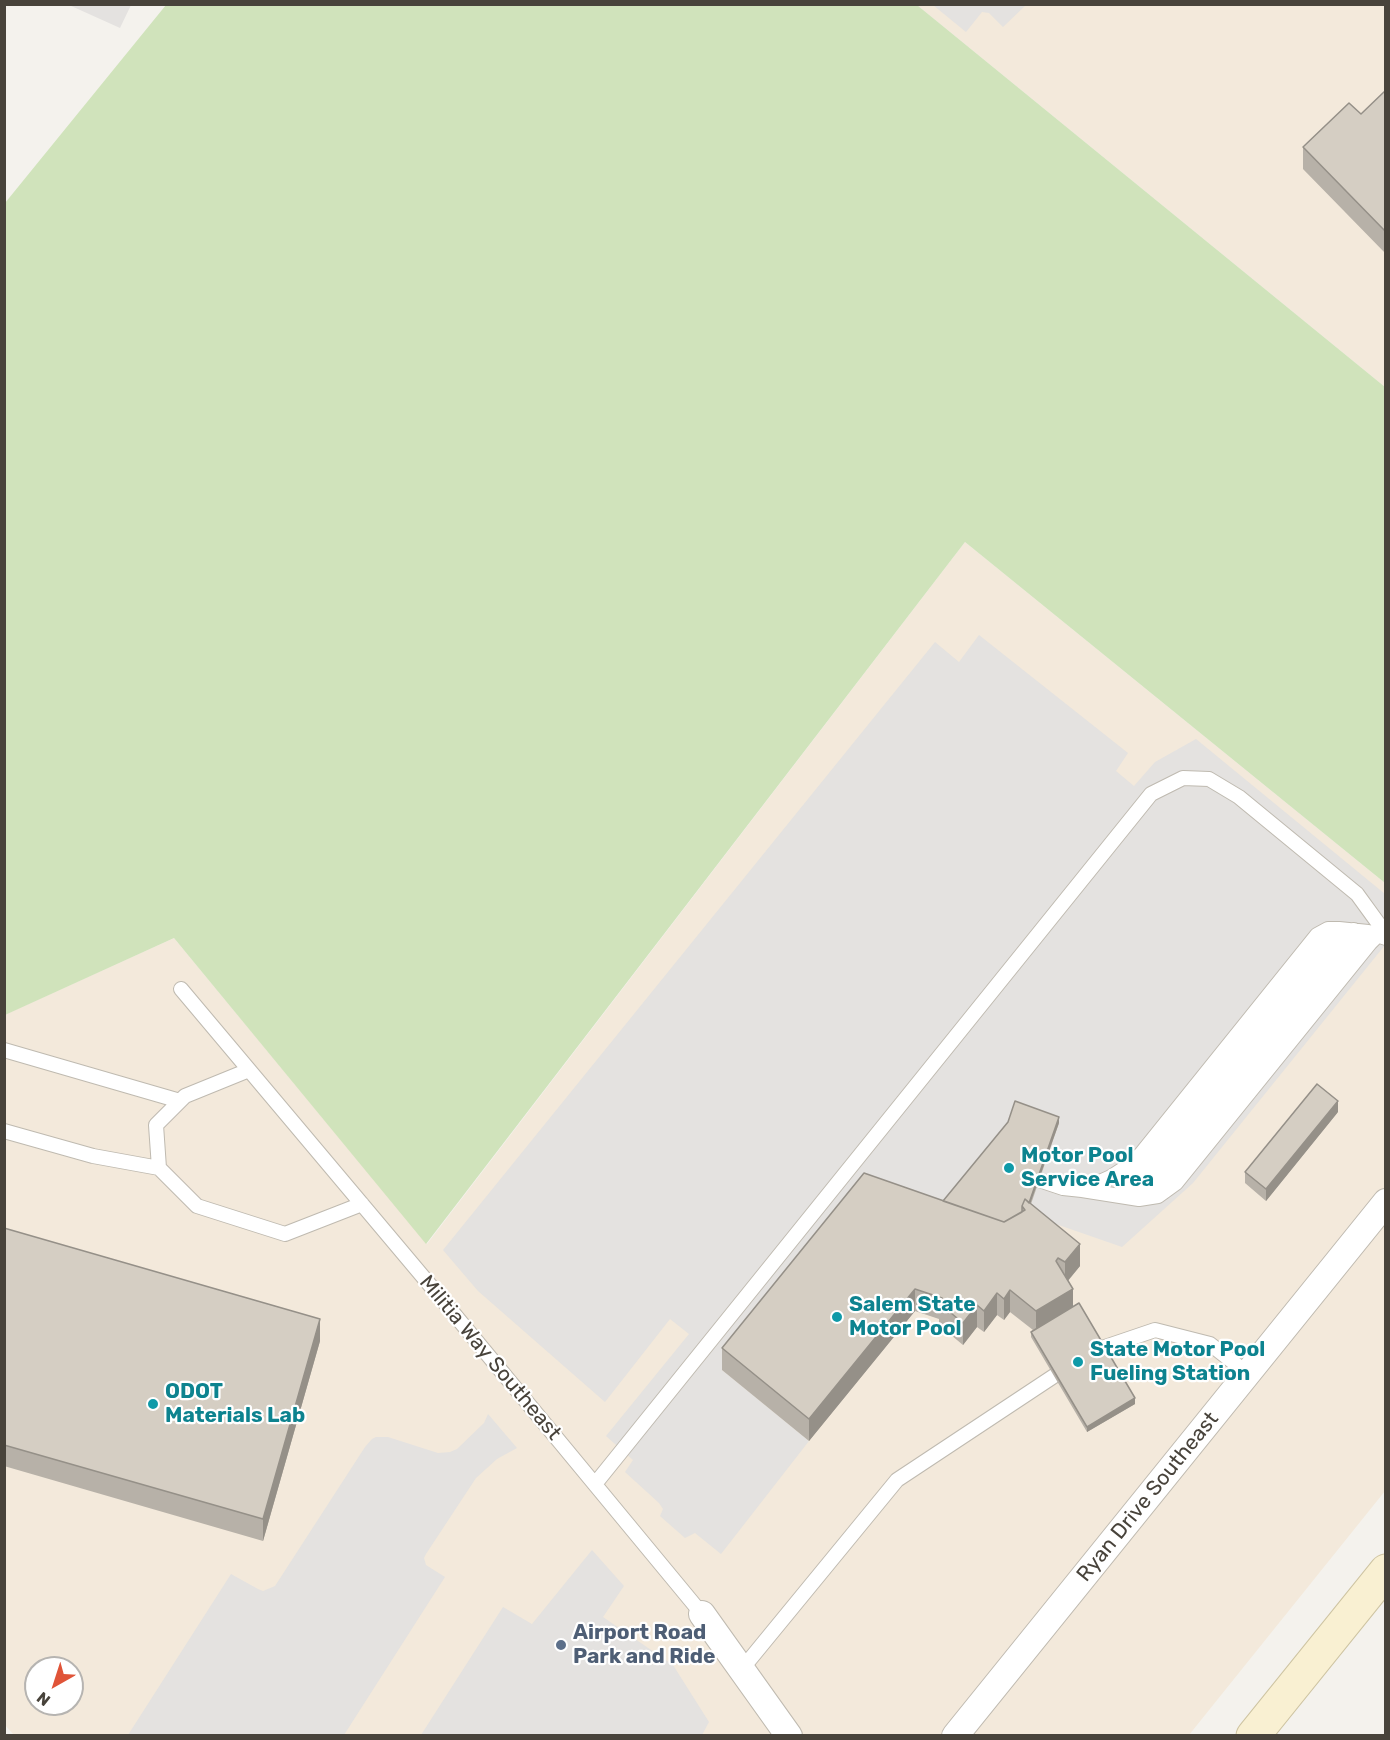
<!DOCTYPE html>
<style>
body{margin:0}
#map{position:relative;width:1390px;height:1740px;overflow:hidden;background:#f4f2ed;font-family:Rubik,sans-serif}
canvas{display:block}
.frame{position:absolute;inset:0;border:6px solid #48433b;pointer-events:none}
.north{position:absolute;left:24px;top:1656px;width:60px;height:60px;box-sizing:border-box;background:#fff;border:2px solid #b6b4b1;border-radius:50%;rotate:219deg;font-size:16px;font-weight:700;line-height:24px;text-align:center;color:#48433b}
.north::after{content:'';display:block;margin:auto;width:21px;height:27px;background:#e05438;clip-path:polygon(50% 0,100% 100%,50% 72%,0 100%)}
</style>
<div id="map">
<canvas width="1390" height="1740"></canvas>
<div class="frame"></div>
<div class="north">N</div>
</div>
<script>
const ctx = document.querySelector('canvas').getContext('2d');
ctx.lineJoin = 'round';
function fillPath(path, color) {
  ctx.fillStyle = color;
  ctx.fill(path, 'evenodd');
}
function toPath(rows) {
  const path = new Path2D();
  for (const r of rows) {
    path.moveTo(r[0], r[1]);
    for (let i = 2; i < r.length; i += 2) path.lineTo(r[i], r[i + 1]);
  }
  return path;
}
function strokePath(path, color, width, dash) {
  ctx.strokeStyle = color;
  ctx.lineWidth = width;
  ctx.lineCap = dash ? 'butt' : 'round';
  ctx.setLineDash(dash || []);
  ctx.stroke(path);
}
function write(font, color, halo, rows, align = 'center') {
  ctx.font = font + ' Rubik,sans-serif';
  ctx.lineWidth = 4.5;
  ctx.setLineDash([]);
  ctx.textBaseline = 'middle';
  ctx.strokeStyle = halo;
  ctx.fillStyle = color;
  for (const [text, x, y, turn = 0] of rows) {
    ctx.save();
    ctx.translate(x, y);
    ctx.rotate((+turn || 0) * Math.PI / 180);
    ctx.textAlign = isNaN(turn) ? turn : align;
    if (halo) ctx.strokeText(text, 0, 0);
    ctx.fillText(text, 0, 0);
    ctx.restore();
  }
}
const commercial = toPath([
 [917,5,1385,5,1385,387],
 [965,542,1385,883,1385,1491,1189,1735,14,1735,4,1724,4,1015,174,938,427,1244],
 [36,1668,72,1668,72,1704,36,1704]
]);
const green = toPath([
 [166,5,917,5,1385,387,1385,883,965,542,426,1244,174,938,5,1015,5,203]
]);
const parking = toPath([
 [69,5,138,5,131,5,120,28],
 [933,5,1026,5,1003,27,989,13,982,12,966,32],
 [979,635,1128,753,1116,771,1134,786,1155,762,1196,739,1385,894,1385,945,1193,1183,1122,1247,1027,1214,1059,1123,1008,1127,934,1217,722,1370,809,1441,721,1554,695,1533,685,1538,660,1516,663,1509,659,1503,625,1472,633,1460,606,1436,689,1334,670,1319,605,1402,478,1291,443,1250,935,642,959,662],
 [488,1414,517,1448,497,1459,476,1478,426,1554,424,1558,426,1565,445,1577,344,1735,128,1735,231,1574,258,1589,263,1591,275,1586,365,1447,372,1439,376,1437,388,1437,438,1453,450,1452,457,1449,484,1423],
 [592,1550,624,1586,603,1617,673,1665,709,1722,702,1735,421,1735,503,1607,532,1624]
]);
const lane = toPath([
 [181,989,440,1297,702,1614],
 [4,1050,180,1101],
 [249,1070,185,1096,156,1125,159,1168,197,1206,285,1234,362,1204],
 [4,1131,93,1156,159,1168],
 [1124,1178,1135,1173,1150,1162,1339,929],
 [1039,1180,1063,1188,1082,1190,1111,1177,1128,1166,1141,1154,1317,935,1328,929,1339,929,1368,932,1386,938],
 [1123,1187,1148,1176,1159,1168,1335,950,1354,930],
 [1082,1190,1139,1199,1158,1196,1176,1183,1370,943,1379,934],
 [1129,1192,1145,1189,1167,1177,1344,957,1361,936,1368,932],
 [1102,1348,1155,1330,1210,1344,1247,1373],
 [595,1484,1151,794,1183,778,1209,779,1239,797,1357,894,1386,934],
 [742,1669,897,1480,1054,1376]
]);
const street = toPath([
 [702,1614,789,1736],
 [955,1736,1386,1202]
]);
const secondary = toPath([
 [1253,1736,1386,1571]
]);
const wall = toPath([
 [1386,90,1386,254,1303,169,1303,147,1361,114],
 [1338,1112,1266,1201,1245,1183,1245,1172],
 [1059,1123,1031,1204,1080,1266,1068,1281,1073,1307,1135,1404,1087,1432,1031,1337,1031,1332,1033,1330,1010,1312,1004,1320,997,1315,984,1332,977,1327,963,1345,939,1325,939,1319,915,1311,809,1441,722,1370,722,1348],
 [4,1228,320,1341,263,1541,4,1466]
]);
const shadedWall = toPath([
 [1338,1101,1338,1112,1266,1201,1266,1189],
 [1059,1117,1059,1123,1025,1218,1025,1212],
 [1080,1244,1080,1266,1065,1284,1065,1262],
 [915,1289,915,1311,809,1441,809,1419],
 [1073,1289,1073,1311,1036,1332,1036,1311],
 [1010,1290,1010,1312,1004,1320,1004,1299],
 [997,1293,997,1315,984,1332,984,1311],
 [977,1305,977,1327,963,1345,963,1323],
 [320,1319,320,1341,263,1541,263,1519],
 [1135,1398,1135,1404,1087,1432,1087,1427]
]);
const building = toPath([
 [1386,90,1386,232,1303,147,1349,103,1361,114,1386,90],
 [1317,1084,1338,1101,1266,1189,1245,1172,1317,1084],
 [1015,1101,1059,1117,1029,1203,1025,1199,1022,1206,1022,1212,1004,1222,943,1201,1008,1122,1015,1101],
 [864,1173,1004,1222,1025,1210,1022,1206,1025,1199,1080,1244,1065,1262,1058,1258,1056,1261,1073,1289,1036,1311,1010,1290,1004,1299,997,1293,984,1311,977,1305,963,1323,939,1303,942,1298,915,1289,809,1419,722,1348,864,1173],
 [4,1228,320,1319,263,1519,4,1445,4,1228],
 [1079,1303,1135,1398,1087,1427,1031,1332,1079,1303]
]);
const markers = [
 [1009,1168,6,"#0f9aa8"],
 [837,1317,6,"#0f9aa8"],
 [1078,1362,6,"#0f9aa8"],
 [153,1404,6,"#0f9aa8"],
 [561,1645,6,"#5c6f8a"]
];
const cultureNames = [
 ["Motor Pool",1021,1156],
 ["Service Area",1021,1180],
 ["Salem State",849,1305],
 ["Motor Pool",849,1329],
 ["State Motor Pool",1090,1350],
 ["Fueling Station",1090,1374],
 ["ODOT",165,1392],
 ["Materials Lab",165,1416]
];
const streetNames = [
 ["Militia Way Southeast",490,1358,50],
 ["Ryan Drive Southeast",1148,1497,-51]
];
const serviceNames = [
 ["Airport Road",573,1633],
 ["Park and Ride",573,1657]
];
fillPath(commercial, '#f3e9db');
fillPath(green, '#d0e3bb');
fillPath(parking, '#e4e2e0');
strokePath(lane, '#bfbab0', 16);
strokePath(street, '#bfbab0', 28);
strokePath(secondary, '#cec4a2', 35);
strokePath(lane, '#fff', 14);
strokePath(street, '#fff', 26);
strokePath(secondary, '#f9f0d2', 33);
fillPath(wall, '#b7b1a8');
fillPath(shadedWall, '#959088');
fillPath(building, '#d5cec3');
strokePath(building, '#959088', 1.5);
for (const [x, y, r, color] of markers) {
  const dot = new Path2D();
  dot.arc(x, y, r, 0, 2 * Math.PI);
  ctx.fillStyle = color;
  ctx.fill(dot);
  strokePath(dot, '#fff', 2);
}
write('bold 21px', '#0d838f', '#fff', cultureNames, 'left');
write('21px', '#48433b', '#fff', streetNames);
write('bold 21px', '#4e5e75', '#fff', serviceNames, 'left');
</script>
